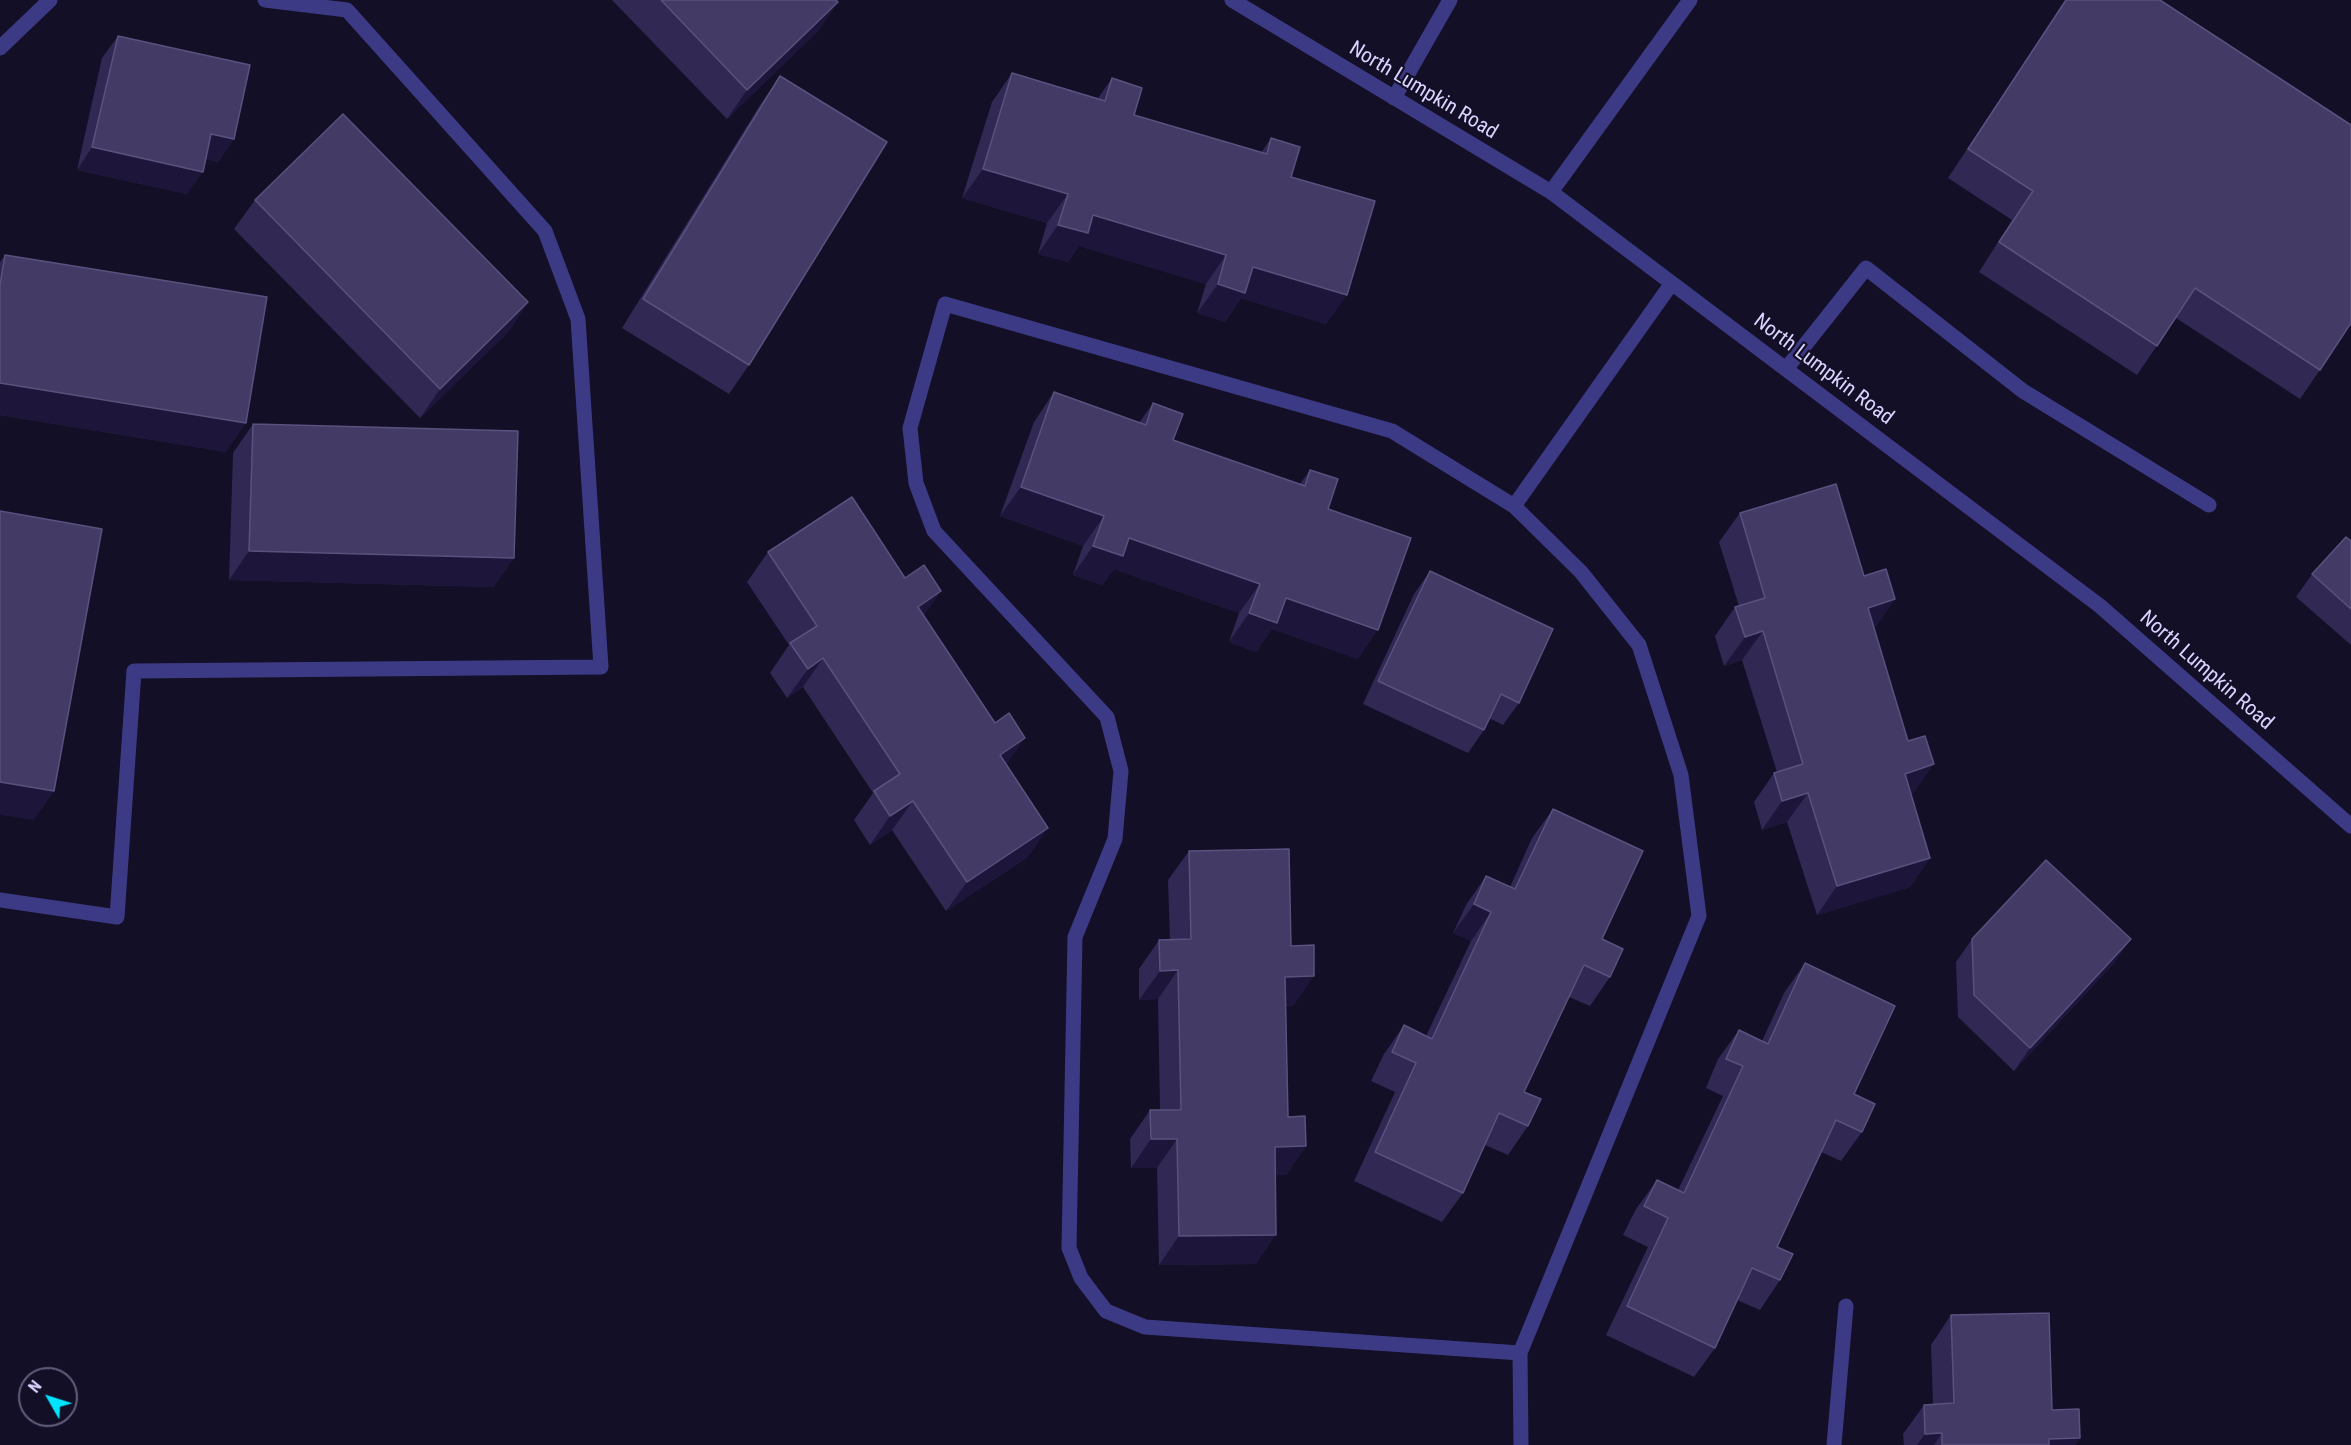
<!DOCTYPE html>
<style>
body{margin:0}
#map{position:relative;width:2351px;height:1445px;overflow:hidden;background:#130f26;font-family:"Roboto Condensed",sans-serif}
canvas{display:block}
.north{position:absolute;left:18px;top:1367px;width:60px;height:60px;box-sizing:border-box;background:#130f26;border:2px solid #625e7d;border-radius:50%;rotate:309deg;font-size:16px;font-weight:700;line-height:24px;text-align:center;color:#d9d4ff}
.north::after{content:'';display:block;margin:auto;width:21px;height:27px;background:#00e5ff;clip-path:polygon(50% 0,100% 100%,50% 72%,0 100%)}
</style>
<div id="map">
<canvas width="2351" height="1445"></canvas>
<div class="north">N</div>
</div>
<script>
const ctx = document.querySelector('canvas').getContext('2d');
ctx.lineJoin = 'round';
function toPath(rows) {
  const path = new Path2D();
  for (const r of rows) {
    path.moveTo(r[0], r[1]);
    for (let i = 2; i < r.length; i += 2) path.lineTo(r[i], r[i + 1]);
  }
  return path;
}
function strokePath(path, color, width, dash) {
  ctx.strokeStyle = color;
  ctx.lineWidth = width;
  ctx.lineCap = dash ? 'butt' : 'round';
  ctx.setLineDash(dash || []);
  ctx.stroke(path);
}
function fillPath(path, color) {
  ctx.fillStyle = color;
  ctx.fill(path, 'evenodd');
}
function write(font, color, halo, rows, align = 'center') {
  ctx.font = font + ' "Roboto Condensed",sans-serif';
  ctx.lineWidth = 4.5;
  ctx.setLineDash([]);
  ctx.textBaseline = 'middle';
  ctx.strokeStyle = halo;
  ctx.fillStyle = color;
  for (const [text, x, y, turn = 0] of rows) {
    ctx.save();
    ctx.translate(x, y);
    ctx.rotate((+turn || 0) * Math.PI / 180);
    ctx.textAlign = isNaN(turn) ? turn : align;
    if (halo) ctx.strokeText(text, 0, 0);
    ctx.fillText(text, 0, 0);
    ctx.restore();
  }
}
const minor = toPath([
 [1232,0,1551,192,2100,606,2351,826],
 [0,48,50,0],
 [1394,98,1450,0],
 [1551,192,1690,0],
 [1786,369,1866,268,2023,391,2209,505],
 [1514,506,1581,572,1639,645,1681,775,1699,916,1520,1353,1145,1327,1106,1311,1081,1278,1069,1248,1075,937,1115,839,1121,771,1107,717,934,531,916,483,910,428,945,304,1392,431,1514,506,1672,283],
 [0,900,117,917,134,671,601,667,578,319,545,231,347,10,265,0],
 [1520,1353,1521,1445],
 [1834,1445,1846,1306]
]);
const wall = toPath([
 [612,0,836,0,838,2,818,31,727,119],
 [2065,0,2160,0,2320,370,2300,399,2176,318,2137,375,1979,272,2012,220,1948,178],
 [118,36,234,139,218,162,206,159,187,194,77,170,102,58],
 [1012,73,1098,98,1112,78,1134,115,1261,153,1271,138,1291,177,1326,324,1241,298,1225,322,1197,313,1206,284,1079,246,1068,262,1038,254,1047,223,962,198,992,102],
 [780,76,749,365,729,394,622,328,760,105],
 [255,200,528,302,508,332,420,418,234,229],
 [5,255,226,452,0,415,0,262],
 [1054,392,1139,423,1153,403,1173,440,1300,484,1310,470,1328,509,1358,659,1272,629,1256,652,1229,642,1239,613,1114,569,1102,585,1073,575,1083,546,1000,516,1034,422],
 [253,424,514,558,493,587,229,580,233,453],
 [1740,513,1864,576,1895,599,1874,629,1913,794,1911,794,1930,858,1910,887,1817,915,1787,822,1762,830,1754,802,1774,773,1777,772,1742,660,1724,666,1715,636,1735,607,1739,606,1719,542],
 [2351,541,2351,645,2296,597,2312,574],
 [768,552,924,616,1006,765,1028,857,946,911,892,830,870,845,854,820,873,793,803,687,787,698,770,673,789,645,747,582],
 [1430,571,1519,703,1503,725,1489,718,1484,730,1468,753,1363,704,1414,594],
 [1553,809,1602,939,1610,977,1590,1006,1569,997,1524,1092,1528,1126,1508,1155,1485,1145,1463,1193,1442,1222,1354,1181,1395,1092,1371,1081,1384,1054,1404,1025,1426,1036,1471,941,1453,933,1466,905,1486,876,1510,887,1532,838],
 [1189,851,1291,946,1294,1005,1286,1006,1288,1117,1306,1146,1286,1175,1276,1175,1256,1264,1159,1265,1157,1168,1131,1168,1130,1139,1150,1110,1160,1110,1158,999,1139,1000,1139,969,1159,940,1170,940,1168,880],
 [1972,939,2115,962,2014,1071,1958,1017,1956,962],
 [1805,963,1854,1094,1862,1132,1841,1161,1821,1152,1777,1247,1780,1280,1760,1310,1737,1300,1715,1348,1694,1377,1606,1335,1648,1247,1623,1235,1636,1209,1657,1180,1678,1190,1723,1096,1706,1088,1718,1059,1739,1030,1762,1041,1784,993],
 [1951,1315,2052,1410,2080,1438,2075,1445,1904,1445,1903,1434,1924,1405,1933,1404,1931,1345]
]);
const shadedWall = toPath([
 [838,2,818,31,727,119,747,90],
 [211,134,234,139,218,162,195,156],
 [92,147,203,172,187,194,77,170],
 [983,169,1068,194,1047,223,962,198],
 [1093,215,1226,255,1206,284,1079,246,1068,262,1038,254,1058,225],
 [1253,267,1347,295,1326,324,1241,298,1225,322,1197,313,1218,284],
 [528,302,508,332,420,418,440,389],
 [0,383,246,423,226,452,0,415],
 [1021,487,1104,516,1083,546,1000,516],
 [1129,538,1260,584,1239,613,1114,569,1102,585,1073,575,1093,546],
 [249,551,514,558,493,587,229,580],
 [941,591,921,620,918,607],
 [1286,598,1378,630,1358,659,1272,629,1256,652,1229,642,1249,613],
 [1895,599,1875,628,1848,637,1868,608],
 [1763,631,1742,660,1724,666,1745,637],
 [823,658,803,687,787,698,808,669],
 [1025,738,1005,767,1000,755],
 [1934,764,1913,794,1884,803,1905,774],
 [0,782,54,791,34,820,0,815],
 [1808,793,1787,822,1762,830,1782,801],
 [913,801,892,830,870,845,890,816],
 [1048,828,1028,857,946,911,967,882],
 [1930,858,1910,887,1817,915,1837,886],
 [1474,904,1491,912,1471,941,1453,933],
 [2131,939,2115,962,2014,1071,2030,1048],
 [1178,970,1158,999,1139,1000,1160,971],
 [1314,976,1294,1005,1265,1007,1285,977],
 [1151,1139,1177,1139,1157,1168,1131,1168],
 [1306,1146,1286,1175,1255,1176,1275,1147],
 [1276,1235,1256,1264,1159,1265,1179,1236],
 [1942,1433,1934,1445,1917,1445,1925,1434],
 [2080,1438,2075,1445,2045,1445,2049,1439]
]);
const building = toPath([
 [661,0,836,0,838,2,747,90,661,0],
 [2066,0,2160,0,2351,125,2351,323,2320,370,2195,288,2157,346,1999,242,2033,191,1968,149,2066,0],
 [118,36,250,65,234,139,211,134,203,172,92,147,118,36],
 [1012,73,1105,101,1112,78,1142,88,1134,115,1267,154,1271,138,1300,147,1291,177,1375,201,1347,295,1253,267,1245,293,1218,284,1226,255,1093,215,1088,233,1058,225,1068,194,983,169,1012,73],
 [780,76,887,142,749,365,643,299,780,76],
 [343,114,528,302,440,389,255,200,343,114],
 [5,255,267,297,246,423,0,383,0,285,5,255],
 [1054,392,1146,425,1153,403,1183,414,1173,440,1305,486,1310,470,1338,479,1328,509,1411,538,1378,630,1286,598,1277,623,1249,613,1260,584,1129,538,1123,556,1093,546,1104,516,1021,487,1054,392],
 [253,424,518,431,514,558,249,551,253,424],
 [1836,484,1864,576,1886,569,1895,599,1868,608,1908,741,1925,736,1934,764,1905,774,1930,858,1837,886,1808,793,1782,801,1774,773,1803,764,1763,631,1745,637,1735,607,1765,598,1740,513,1836,484],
 [852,497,905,578,924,565,941,591,918,607,995,723,1009,713,1025,738,1000,755,1048,828,967,882,913,801,890,816,874,791,900,774,823,658,808,669,790,643,817,626,768,552,852,497],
 [0,511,102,529,54,791,0,782,0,511],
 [2346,537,2351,541,2351,609,2312,574,2346,537],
 [1430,571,1553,629,1519,703,1501,694,1484,730,1378,681,1430,571],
 [1553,809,1643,851,1602,939,1623,949,1610,977,1584,965,1524,1092,1541,1099,1528,1126,1499,1113,1463,1193,1375,1152,1416,1063,1392,1052,1404,1025,1432,1039,1491,912,1474,904,1486,876,1515,889,1553,809],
 [1289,849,1291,946,1314,945,1314,976,1285,977,1288,1117,1305,1116,1306,1146,1275,1147,1276,1235,1179,1236,1177,1139,1151,1139,1150,1110,1181,1110,1178,970,1160,971,1159,940,1191,939,1189,851,1289,849],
 [2046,860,2131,939,2030,1048,1974,995,1972,939,2046,860],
 [1805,963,1895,1006,1854,1094,1875,1104,1862,1132,1836,1120,1777,1247,1793,1254,1780,1280,1752,1268,1715,1348,1627,1306,1668,1218,1644,1206,1657,1180,1684,1193,1743,1066,1726,1059,1739,1030,1768,1044,1805,963],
 [2049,1313,2052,1410,2079,1409,2080,1438,2049,1439,2049,1445,1942,1445,1942,1433,1925,1434,1924,1405,1954,1403,1951,1315,2049,1313]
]);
const streetNames = [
 ["North Lumpkin Road",1423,91,31],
 ["North Lumpkin Road",1823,370,37],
 ["North Lumpkin Road",2206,671,41]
];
strokePath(minor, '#3d3a85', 15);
fillPath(wall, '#312854');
fillPath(shadedWall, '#1d163a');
fillPath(building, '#433a66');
strokePath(building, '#5a527e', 1.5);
write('21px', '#d9d4ff', '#130f26', streetNames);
</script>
